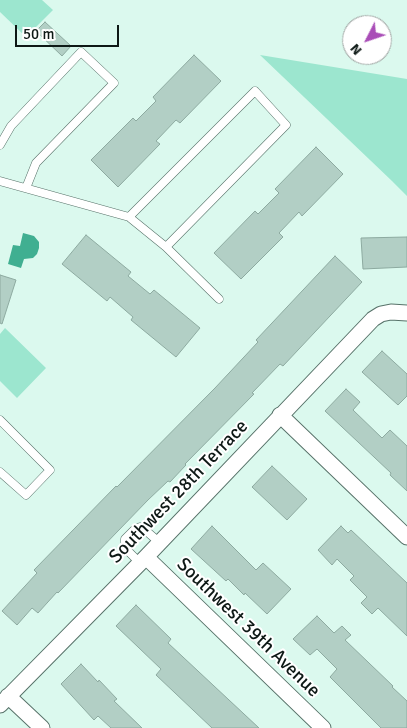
<!DOCTYPE html>
<style>
body{margin:0}
#map{position:relative;width:407px;height:728px;overflow:hidden;background:#dbf9ee;font-family:Signika,sans-serif}
canvas{display:block}
.north{position:absolute;left:342px;top:15px;width:50px;height:50px;box-sizing:border-box;background:#fff;border:1px solid #9ea3a1;border-radius:50%;rotate:229deg;font-size:14px;font-weight:700;line-height:20px;text-align:center;color:#0d1815}
.north::after{content:'';display:block;margin:auto;width:18px;height:22px;background:#a94db7;clip-path:polygon(50% 0,100% 100%,50% 72%,0 100%)}
.scale{position:absolute;left:15px;top:25px;width:104px;height:22px;box-sizing:border-box;border:2px solid #0d1815;border-top:0;padding-left:6px;font-size:15px;line-height:18px;white-space:nowrap;color:#0d1815;-webkit-text-stroke:4px #fff;paint-order:stroke}
</style>
<div id="map">
<canvas width="407" height="728"></canvas>
<div class="north">N</div>
<div class="scale">50 m</div>
</div>
<script>
const ctx = document.querySelector('canvas').getContext('2d');
ctx.lineJoin = 'round';
function fillPath(path, color) {
  ctx.fillStyle = color;
  ctx.fill(path, 'evenodd');
}
function toPath(rows) {
  const path = new Path2D();
  for (const r of rows) {
    path.moveTo(r[0], r[1]);
    for (let i = 2; i < r.length; i += 2) path.lineTo(r[i], r[i + 1]);
  }
  return path;
}
function strokePath(path, color, width, dash) {
  ctx.strokeStyle = color;
  ctx.lineWidth = width;
  ctx.lineCap = dash ? 'butt' : 'round';
  ctx.setLineDash(dash || []);
  ctx.stroke(path);
}
function write(font, color, halo, rows, align = 'center') {
  ctx.font = font + ' Signika,sans-serif';
  ctx.lineWidth = 4;
  ctx.setLineDash([]);
  ctx.textBaseline = 'middle';
  ctx.strokeStyle = halo;
  ctx.fillStyle = color;
  for (const [text, x, y, turn = 0] of rows) {
    ctx.save();
    ctx.translate(x, y);
    ctx.rotate((+turn || 0) * Math.PI / 180);
    ctx.textAlign = isNaN(turn) ? turn : align;
    if (halo) ctx.strokeText(text, 0, 0);
    ctx.fillText(text, 0, 0);
    ctx.restore();
  }
}
const green = toPath([
 [0,0,42,0,53,10,26,37,0,12],
 [260,55,407,79,407,196,392,181],
 [5,328,46,368,17,398,0,381,0,334]
]);
const water = toPath([
 [23,233,34,236,39,242,39,248,37,254,33,258,24,259,21,268,8,264,13,245,20,246]
]);
const building = toPath([
 [45,22,71,46,62,56,36,31,45,22],
 [194,55,221,81,180,123,176,120,156,141,160,144,118,187,91,160,133,118,136,121,156,101,153,97,194,55],
 [316,147,343,174,302,216,299,212,279,233,283,237,241,279,214,253,255,211,258,214,279,193,275,189,316,147],
 [86,235,131,272,128,276,150,294,154,290,200,328,176,357,131,320,133,317,110,297,107,301,62,264,86,235],
 [407,237,407,267,363,269,361,238,407,237],
 [335,256,362,282,283,366,280,364,252,393,254,394,185,464,186,465,170,482,168,481,148,500,58,593,57,592,38,613,32,608,17,625,2,611,37,573,34,570,116,486,117,487,215,388,258,342,256,340,335,256],
 [0,275,16,280,2,324,0,323,0,275],
 [382,351,407,374,407,396,398,405,362,372,382,351],
 [346,389,360,402,353,410,382,438,390,430,407,446,407,491,390,475,391,473,325,411,346,389],
 [272,466,307,499,287,520,252,487,272,466],
 [212,526,256,570,263,563,291,589,267,614,245,593,244,595,228,579,226,581,191,549,212,526],
 [341,526,348,533,351,530,407,583,407,636,378,608,372,614,361,603,367,597,350,580,354,576,337,559,332,565,318,550,341,526],
 [136,605,171,639,168,643,259,728,212,728,156,675,161,669,116,626,136,605],
 [317,616,334,633,342,626,351,635,345,640,393,686,392,687,407,701,407,728,381,728,330,677,337,669,317,649,310,655,293,639,317,616],
 [81,664,98,682,99,680,117,699,114,701,142,728,111,728,98,716,94,720,61,684,81,664]
]);
const service = toPath([
 [0,145,11,126,81,52,114,83,36,163,26,188],
 [0,181,129,217,166,247,219,299],
 [129,217,255,91,286,125,166,247],
 [0,420,50,470,26,495,0,472],
 [140,563,127,550,125,542,125,539,134,530,140,527,144,529,160,543]
]);
const minor = toPath([
 [280,415,407,537],
 [146,557,323,728],
 [8,696,42,728],
 [0,705,146,557,373,319,381,314,391,312,407,313]
]);
const streetNames = [
 ["Southwest 28th Terrace",179,492,-46],
 ["Southwest 39th Avenue",248,628,44]
];
fillPath(green, '#9ce6cf');
fillPath(water, '#40af91');
fillPath(building, '#b2cfc5');
strokePath(building, '#8daaa0', 1);
strokePath(service, '#577269', 9);
strokePath(minor, '#577269', 17);
strokePath(service, '#fff', 8);
strokePath(minor, '#fff', 15);
write('19px', '#0d1815', '#fff', streetNames);
</script>
